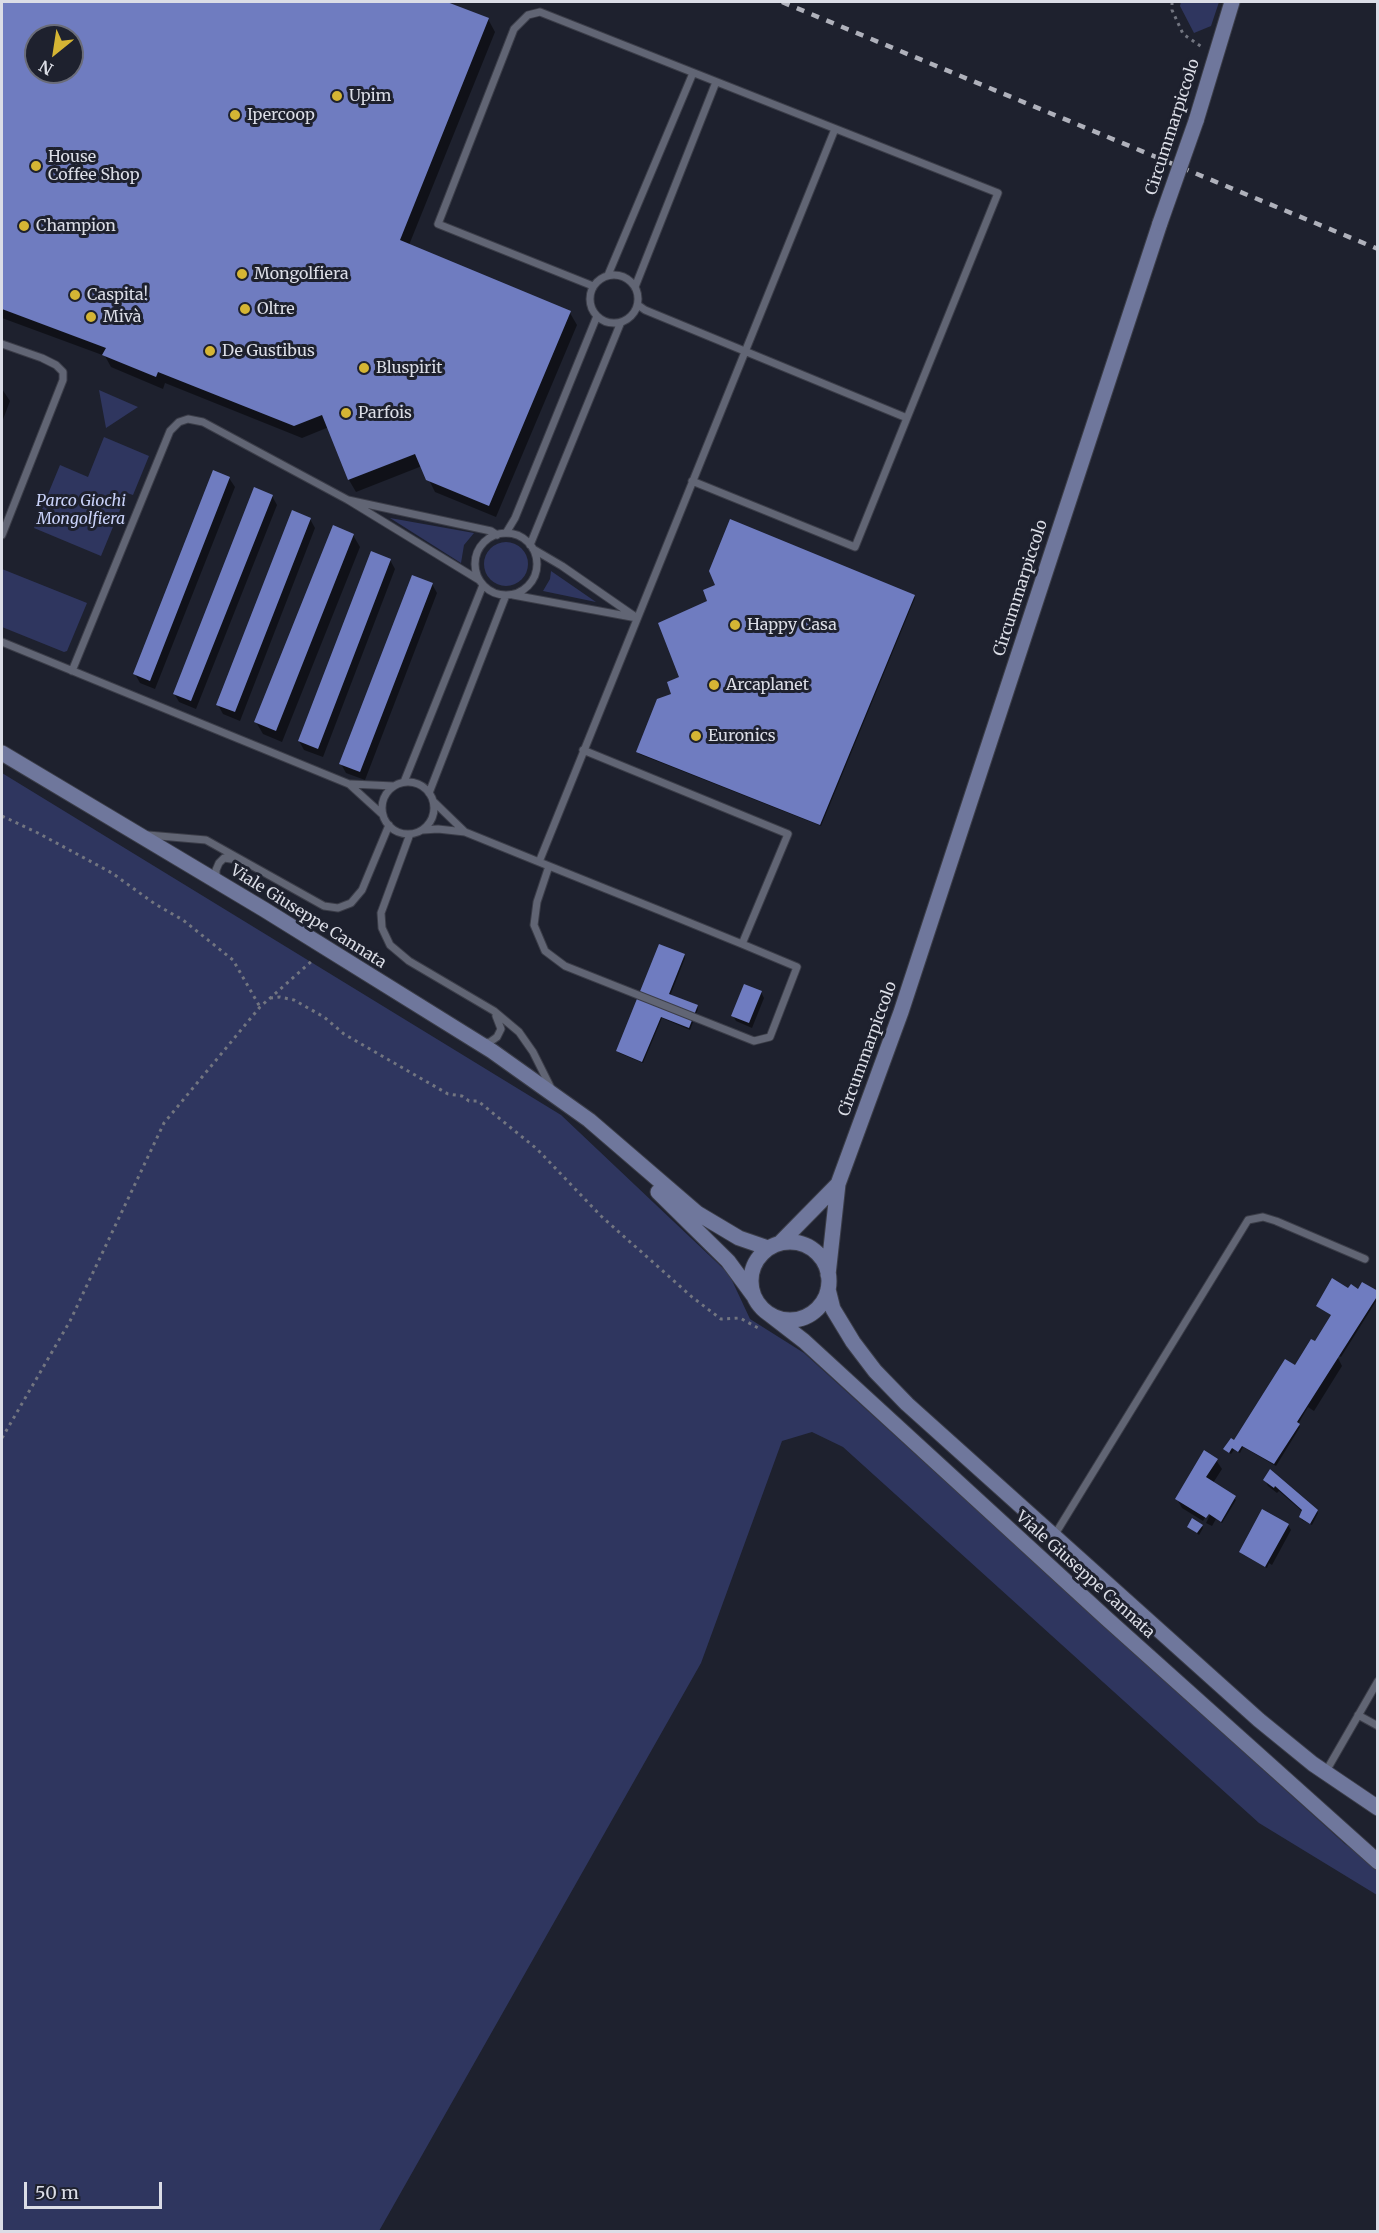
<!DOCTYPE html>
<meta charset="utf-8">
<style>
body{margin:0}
#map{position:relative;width:1379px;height:2233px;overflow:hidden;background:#1e212e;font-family:Merriweather,serif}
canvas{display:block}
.frame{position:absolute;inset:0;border:3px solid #dbdde6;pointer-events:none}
.north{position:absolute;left:24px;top:24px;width:60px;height:60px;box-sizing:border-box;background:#1e212e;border:2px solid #6a6c78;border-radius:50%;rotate:210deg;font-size:16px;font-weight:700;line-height:24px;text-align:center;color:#dbdde6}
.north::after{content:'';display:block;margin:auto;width:21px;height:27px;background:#d5b534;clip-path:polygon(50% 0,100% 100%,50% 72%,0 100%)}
.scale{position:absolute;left:24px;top:2182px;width:138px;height:27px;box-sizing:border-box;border:3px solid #dbdde6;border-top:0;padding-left:8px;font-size:18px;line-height:21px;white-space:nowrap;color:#dbdde6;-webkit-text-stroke:4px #1e212e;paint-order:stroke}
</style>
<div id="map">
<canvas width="1379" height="2233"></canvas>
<div class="frame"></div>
<div class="north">N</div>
<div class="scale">50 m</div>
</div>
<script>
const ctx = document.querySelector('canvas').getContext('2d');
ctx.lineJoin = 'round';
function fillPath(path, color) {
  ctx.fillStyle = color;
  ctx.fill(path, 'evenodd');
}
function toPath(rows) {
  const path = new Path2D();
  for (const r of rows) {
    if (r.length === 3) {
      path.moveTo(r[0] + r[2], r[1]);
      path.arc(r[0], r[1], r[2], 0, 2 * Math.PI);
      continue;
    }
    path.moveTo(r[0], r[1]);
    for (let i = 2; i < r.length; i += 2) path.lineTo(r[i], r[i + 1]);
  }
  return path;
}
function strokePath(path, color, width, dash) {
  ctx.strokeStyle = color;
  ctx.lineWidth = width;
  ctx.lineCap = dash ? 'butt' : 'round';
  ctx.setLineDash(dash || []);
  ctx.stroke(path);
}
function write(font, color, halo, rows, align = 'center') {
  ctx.font = font + ' Merriweather,serif';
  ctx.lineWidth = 6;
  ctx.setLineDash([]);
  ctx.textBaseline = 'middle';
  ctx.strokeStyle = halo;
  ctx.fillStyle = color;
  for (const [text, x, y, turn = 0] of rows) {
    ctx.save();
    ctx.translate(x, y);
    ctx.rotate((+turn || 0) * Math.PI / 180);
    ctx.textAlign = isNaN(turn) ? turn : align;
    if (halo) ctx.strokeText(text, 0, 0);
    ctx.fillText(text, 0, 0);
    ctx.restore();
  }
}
const green = toPath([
 [1181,2,1219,2,1211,26,1194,33,1180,6],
 [99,390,138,407,106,428],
 [104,437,149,456,133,495,127,493,101,556,34,528,60,465,88,477],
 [390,518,474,533,464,545,461,563],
 [506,564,22],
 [2,569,87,603,67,651,64,652,2,627],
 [551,571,596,602,543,591,550,579],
 [2,773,561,1115,729,1274,750,1319,804,1353,1345,1844,1377,1866,1377,1895,1259,1823,843,1447,812,1432,782,1441,701,1663,379,2231,2,2231]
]);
const shadow = toPath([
 [2,2,443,2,488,19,495,32,409,245,570,313,577,325,496,517,435,492,422,466,356,492,349,480,329,427,302,438,165,383,163,389,111,367,105,356,2,318],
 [36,36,72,36,72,72,36,72],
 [2,389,10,401,2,422],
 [229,478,235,487,155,689,140,683,135,674],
 [272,496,277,505,196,709,179,702,174,693],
 [310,519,315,528,240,721,223,714,218,705],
 [353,535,360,547,282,742,263,734,256,722],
 [390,560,395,569,323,757,304,750,299,741],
 [432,584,437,593,365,780,346,773,341,764],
 [717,586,914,596,915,598,821,826,639,754,638,752,681,678,709,601],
 [684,955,685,958,670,996,697,1007,698,1009,690,1030,662,1018,643,1063,619,1053,617,1050],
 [761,992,764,998,752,1028,736,1021,733,1016],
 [1349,1290,1378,1293,1378,1298,1341,1357,1336,1354,1342,1366,1314,1411,1308,1407,1298,1424,1300,1427,1276,1466,1243,1447,1240,1453,1234,1450,1231,1454,1226,1451,1295,1367,1320,1346,1332,1316,1317,1306],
 [1216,1460,1222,1469,1213,1483,1236,1500,1222,1523,1216,1519,1212,1526,1206,1523,1210,1515,1210,1509,1203,1521,1182,1508,1177,1499],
 [1270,1471,1317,1511,1318,1513,1312,1525,1302,1520,1300,1517,1303,1512,1279,1491,1277,1493,1268,1486,1265,1480],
 [1288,1525,1291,1530,1272,1565,1269,1563,1267,1568,1242,1554,1240,1552],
 [1202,1526,1203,1528,1199,1535,1189,1527]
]);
const building = toPath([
 [2,2,447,2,489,18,400,240,571,311,489,506,426,480,415,454,348,480,322,415,294,426,158,372,156,377,102,355,106,348,2,309],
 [36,36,72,36,72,72,36,72],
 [213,470,230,477,150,681,133,674],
 [254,487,273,495,191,701,173,694],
 [292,510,311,518,235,712,216,705],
 [730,519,915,595,820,825,636,752,657,699,671,694,667,682,679,677,658,623,707,601,703,590,715,585,709,571],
 [333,525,354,534,276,731,254,722],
 [371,551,391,559,318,749,298,741],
 [412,575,433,583,360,772,339,764],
 [659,944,685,954,669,994,698,1005,689,1028,661,1017,642,1062,616,1051],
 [744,984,762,991,749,1023,731,1016],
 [1332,1278,1348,1288,1351,1284,1358,1289,1362,1282,1378,1291,1378,1295,1297,1422,1300,1424,1274,1464,1242,1446,1238,1452,1232,1448,1229,1453,1223,1449,1231,1438,1234,1440,1285,1359,1295,1365,1311,1339,1315,1341,1331,1315,1316,1306],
 [1204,1450,1218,1459,1206,1477,1236,1496,1221,1522,1209,1514,1206,1518,1175,1499],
 [1270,1469,1318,1510,1310,1524,1299,1517,1302,1510,1275,1486,1274,1488,1263,1480],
 [1262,1509,1289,1524,1265,1567,1239,1552],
 [1192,1518,1203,1525,1197,1533,1187,1527]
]);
const path = toPath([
 [1172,2,1172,10,1183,34,1202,47],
 [2,816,38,833,112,873,155,904,183,920,233,960,260,1007],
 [270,998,280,997,294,1000,324,1017,344,1034,448,1094,462,1096,469,1101,478,1101,537,1149,601,1216,692,1297,721,1319,740,1318,760,1329],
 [2,1438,70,1321,164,1123,260,1007,313,960]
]);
const lane = toPath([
 [614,299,24],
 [608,275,693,73],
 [593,286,438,224,514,29,528,15,540,12,998,193,907,418],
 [635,287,716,82],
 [638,305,645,310,907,418,855,547,692,481],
 [2,344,42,358,56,365,63,372,63,380,2,535],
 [506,533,515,518,597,316],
 [506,564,31],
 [530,545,621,322],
 [479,580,348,500,491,531,497,535],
 [513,595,637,618,562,566,533,549],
 [2,642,349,784,383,815],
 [72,671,170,431,179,422,188,419,203,422,348,500],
 [583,750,788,834,742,944],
 [404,782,483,585],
 [408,808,26],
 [351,784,394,786],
 [429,793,506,595],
 [423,830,438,829,465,832,433,801],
 [465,832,549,866,661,911,742,944,797,967,770,1037,754,1041,565,966,545,951,534,925,537,902,549,866],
 [410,834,381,913,382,928,390,945,409,961,494,1011,519,1032,533,1052,551,1088],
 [148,835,206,840,324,906,338,908,351,903,362,890,389,825],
 [539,862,835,129],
 [219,880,216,877,216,870,219,863,224,858,238,860],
 [481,1043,490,1042,497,1037,501,1029,496,1016],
 [1054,1536,1248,1220,1263,1217,1276,1221,1365,1259],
 [1358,1715,1378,1726],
 [1325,1773,1378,1681]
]);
const secondary = toPath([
 [1196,121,1232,2],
 [2,753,265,910,492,1051,589,1120,697,1213,739,1238,768,1248],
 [658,1192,728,1261,753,1295],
 [790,1281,39],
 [780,1243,838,1184],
 [828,1275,838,1184,901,1012,1160,223],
 [828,1289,833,1309,853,1342,875,1371,907,1404,1259,1720,1313,1764,1378,1808],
 [769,1314,804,1341,1106,1618,1378,1862]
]);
const rail = toPath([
 [782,2,1378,249]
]);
const secondaryBridge = toPath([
 [1160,223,1196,121]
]);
const markers = [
 [337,96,6,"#d5b534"],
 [235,115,6,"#d5b534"],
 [36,166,6,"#d5b534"],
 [24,226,6,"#d5b534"],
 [242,274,6,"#d5b534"],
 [75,295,6,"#d5b534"],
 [245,309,6,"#d5b534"],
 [91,317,6,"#d5b534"],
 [210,351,6,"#d5b534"],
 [364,368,6,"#d5b534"],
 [346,413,6,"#d5b534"],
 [735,625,6,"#d5b534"],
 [714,685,6,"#d5b534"],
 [696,736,6,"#d5b534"]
];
const poiNames = [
 ["Upim",349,96],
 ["Ipercoop",247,115],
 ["House",48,157],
 ["Coffee Shop",48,175],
 ["Champion",36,226],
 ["Mongolfiera",254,274],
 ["Caspita!",87,295],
 ["Oltre",257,309],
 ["Mivà",103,317],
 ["De Gustibus",222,351],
 ["Bluspirit",376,368],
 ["Parfois",358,413],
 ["Happy Casa",747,625],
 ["Arcaplanet",726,685],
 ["Euronics",708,736]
];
const streetNames = [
 ["Circummarpiccolo",1173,127,-72],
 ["Circummarpiccolo",1021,588,-72],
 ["Viale Giuseppe Cannata",308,917,32],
 ["Circummarpiccolo",868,1049,-70],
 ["Viale Giuseppe Cannata",1085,1575,42]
];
const parkNames = [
 ["Parco Giochi",81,501],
 ["Mongolfiera",81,519]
];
fillPath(green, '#2f365f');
fillPath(shadow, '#0007');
fillPath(building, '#6f7cc0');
strokePath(lane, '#3b3d48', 9);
strokePath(secondary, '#3b3d48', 17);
strokePath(path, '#727580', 3, [3, 4.5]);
strokePath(lane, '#616574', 7);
strokePath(secondary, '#6f779c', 15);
strokePath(rail, '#afb1bb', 4.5, [8, 8]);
strokePath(secondaryBridge, '#3b3d48', 17, []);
strokePath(secondaryBridge, '#6f779c', 15);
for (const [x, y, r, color] of markers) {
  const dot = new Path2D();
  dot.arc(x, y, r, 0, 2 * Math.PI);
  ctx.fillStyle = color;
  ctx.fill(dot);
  strokePath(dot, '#1e212e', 2);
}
write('16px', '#dbdde6', '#1e212e', poiNames, 'left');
write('16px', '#dbdde6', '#1e212e', streetNames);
write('italic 16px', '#c9d2f9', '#1e212e', parkNames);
</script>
